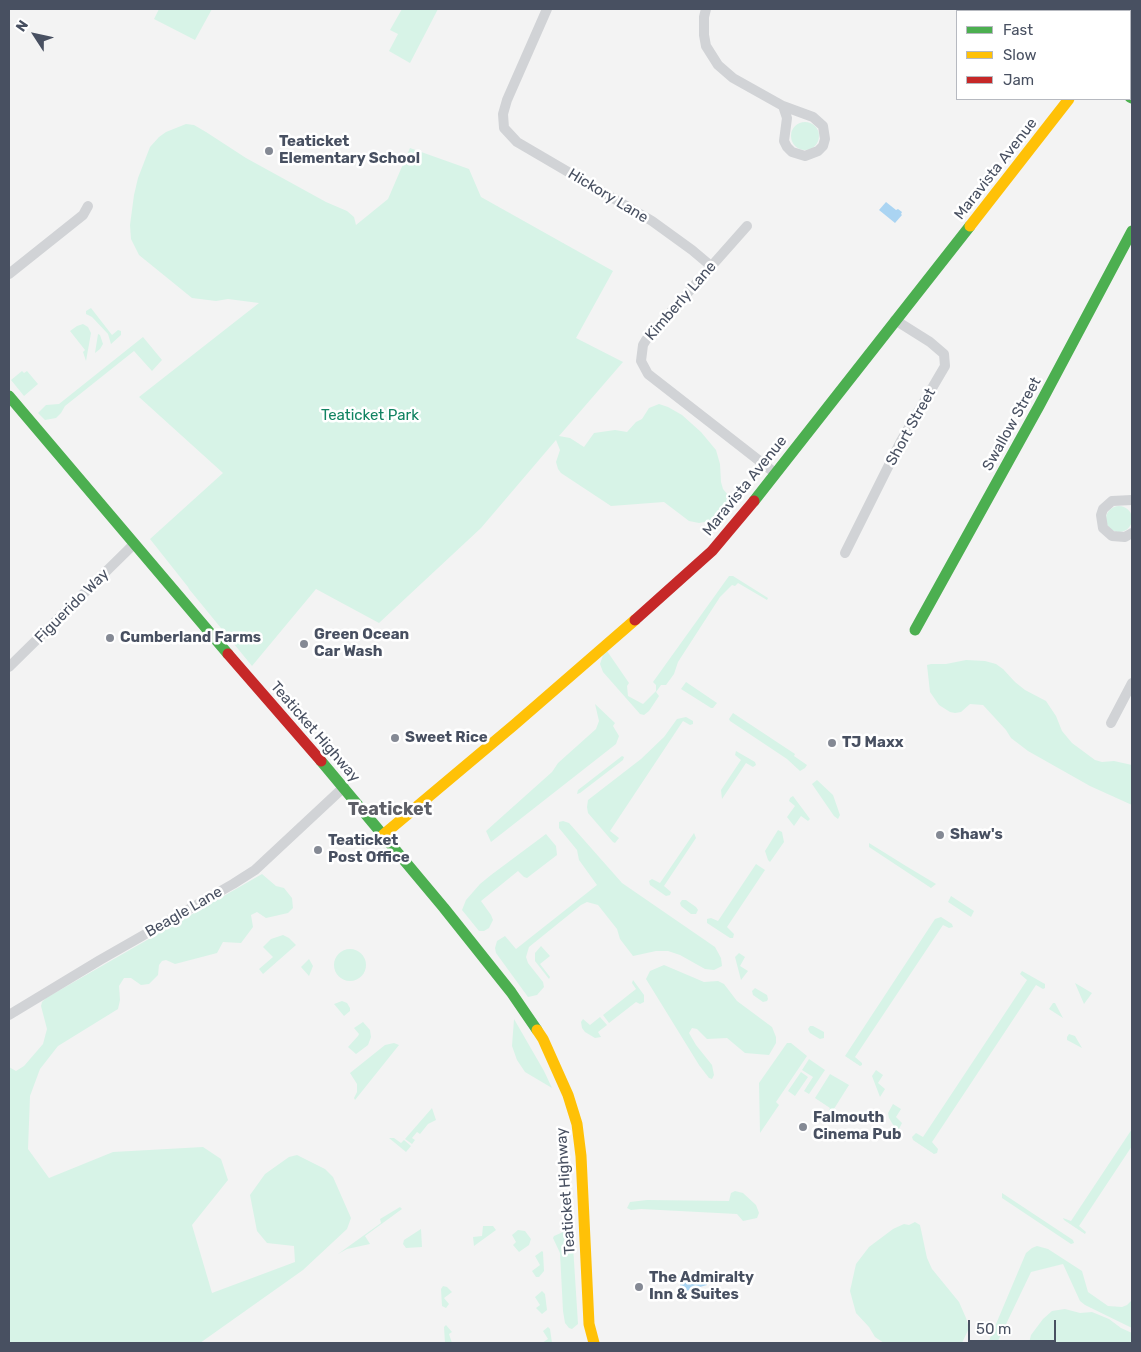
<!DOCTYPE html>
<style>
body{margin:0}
#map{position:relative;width:1141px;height:1352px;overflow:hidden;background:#f3f3f3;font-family:Rubik,sans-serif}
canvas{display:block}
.frame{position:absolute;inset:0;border:10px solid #485061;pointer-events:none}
.legend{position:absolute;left:956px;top:10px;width:175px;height:90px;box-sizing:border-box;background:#fff;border:1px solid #b6b9c0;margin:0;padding:6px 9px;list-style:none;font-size:15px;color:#485061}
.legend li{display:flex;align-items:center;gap:10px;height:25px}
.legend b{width:25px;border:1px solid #b6b9c0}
.north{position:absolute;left:10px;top:10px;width:50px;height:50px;-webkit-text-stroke:4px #fff;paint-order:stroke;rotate:305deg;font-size:14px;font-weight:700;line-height:20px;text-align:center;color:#485061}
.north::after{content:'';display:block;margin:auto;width:18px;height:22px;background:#485061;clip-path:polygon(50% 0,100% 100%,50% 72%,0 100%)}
.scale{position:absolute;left:968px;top:1320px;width:88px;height:22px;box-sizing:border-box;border:2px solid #485061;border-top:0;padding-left:6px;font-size:15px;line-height:18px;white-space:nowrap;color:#485061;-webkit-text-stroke:4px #fff;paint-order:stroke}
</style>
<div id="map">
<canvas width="1141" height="1352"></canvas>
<div class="frame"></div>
<ul class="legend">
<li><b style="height:6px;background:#4caf50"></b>Fast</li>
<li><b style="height:6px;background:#ffc107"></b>Slow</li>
<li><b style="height:6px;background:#c62828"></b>Jam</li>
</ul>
<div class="north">N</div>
<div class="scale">50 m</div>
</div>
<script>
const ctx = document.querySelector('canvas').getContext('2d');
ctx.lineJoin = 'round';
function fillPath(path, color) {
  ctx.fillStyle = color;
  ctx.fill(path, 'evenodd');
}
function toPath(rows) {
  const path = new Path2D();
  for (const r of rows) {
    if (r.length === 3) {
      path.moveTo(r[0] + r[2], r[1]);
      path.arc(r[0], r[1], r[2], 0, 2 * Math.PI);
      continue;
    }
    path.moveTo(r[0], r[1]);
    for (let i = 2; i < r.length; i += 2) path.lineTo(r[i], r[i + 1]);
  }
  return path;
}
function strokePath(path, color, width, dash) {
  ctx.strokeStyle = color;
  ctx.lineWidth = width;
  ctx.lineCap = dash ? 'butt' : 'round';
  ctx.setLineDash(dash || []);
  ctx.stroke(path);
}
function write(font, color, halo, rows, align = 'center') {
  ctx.font = font + ' Rubik,sans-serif';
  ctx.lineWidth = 5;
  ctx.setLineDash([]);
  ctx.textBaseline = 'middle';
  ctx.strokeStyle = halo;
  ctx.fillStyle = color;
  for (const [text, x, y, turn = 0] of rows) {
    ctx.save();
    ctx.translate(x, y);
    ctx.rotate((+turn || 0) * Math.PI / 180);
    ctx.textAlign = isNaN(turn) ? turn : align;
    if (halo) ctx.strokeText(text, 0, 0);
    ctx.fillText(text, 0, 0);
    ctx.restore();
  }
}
const green = toPath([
 [159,9,212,9,195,40,154,19],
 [402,9,438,9,410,63,389,51,398,34,390,30],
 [805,136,14],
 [186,124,194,125,206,132,246,158,326,202,347,211,354,217,356,225,388,199,410,148,469,169,481,197,613,271,576,338,623,362,559,436,570,438,584,447,594,433,615,430,627,432,636,422,642,419,649,408,659,404,668,407,682,415,701,432,716,450,720,464,721,482,723,489,733,501,733,504,728,512,715,520,699,523,689,521,664,502,611,506,561,473,558,469,556,462,560,450,556,440,481,528,379,623,316,589,252,666,189,589,188,587,150,539,223,473,139,397,259,303,228,299,216,301,192,298,139,255,131,239,130,225,134,195,138,178,150,147,159,137,166,132],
 [91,308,112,335,118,330,121,331,121,335,111,344,108,334,92,317,86,314,86,311],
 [83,324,88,327,91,333,86,361,83,352,85,350,70,331,77,326],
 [98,334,100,335,103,344,100,349,95,353],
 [143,337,162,360,152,371,134,351,65,406,61,413,56,418,45,420,38,413,46,405,59,404],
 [22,371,24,373,27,371,38,384,24,396,11,380],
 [1119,519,13],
 [729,576,733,576,768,598,767,600,738,583,735,586,732,585,720,597,678,662,674,674,666,685,661,685,656,692,659,696,649,711,644,715,640,714,603,672,600,664,603,655,607,651,629,683,627,686,628,696,643,704,656,691,656,685,653,682],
 [966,660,985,661,996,664,1003,669,1015,682,1025,690,1046,701,1056,716,1062,731,1072,743,1095,760,1102,762,1114,761,1132,765,1132,805,1090,786,1028,751,1011,738,1006,730,983,705,970,704,961,712,955,713,950,712,939,705,930,692,927,665,931,664,946,664],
 [686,682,717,703,713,708,711,708,681,689],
 [595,704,615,723,613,726,619,736,616,744,491,842,486,831,552,772,558,763,596,729,599,721],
 [733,713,795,754,794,756,807,765,805,768,800,771,787,759,730,721,729,719],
 [686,717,693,721,693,724,690,725,683,721,610,831,619,838,615,843,613,842,588,813,587,807,588,800,641,759,664,737,677,719],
 [736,751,755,762,756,765,753,767,746,763,722,799,721,790,741,760,735,755],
 [622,756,624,757,623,760,580,793,577,794,578,790],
 [817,780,833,795,840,815,838,819,834,816,812,784],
 [793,796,810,819,808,821,801,816,794,826,787,817,795,806,789,801,790,798],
 [563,821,569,823,622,883,715,947,721,958,722,966,714,970,705,969,680,955,668,951,656,951,633,956,620,939,617,929,598,905,587,902,581,905,529,947,526,957,528,963,543,982,544,987,537,995,528,997,496,953,495,948,497,941,505,936,516,949,597,885,579,860,577,850,559,828,559,822],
 [778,830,782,832,784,842,770,862,768,860,765,851],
 [694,833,696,838,664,886,671,892,670,895,666,896,650,885,649,881,652,879,660,883],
 [546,834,556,846,557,855,527,878,524,877,518,871,481,901,491,915,493,920,489,928,484,931,479,931,462,910,466,900,480,884,491,875],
 [869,843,906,866,936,884,931,888,869,847],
 [756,864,765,870,727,927,734,934,733,938,730,938,707,923,707,919,711,918,718,921],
 [262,874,276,886,284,888,292,898,293,908,288,913,266,918,257,912,251,915,253,927,241,943,223,942,217,953,175,964,166,960,162,961,159,965,158,975,149,984,141,985,131,978,124,978,119,986,120,1000,118,1009,58,1046,40,1069,30,1096,28,1149,49,1178,113,1152,203,1147,221,1159,228,1180,192,1225,212,1293,295,1262,294,1246,267,1243,257,1231,250,1195,265,1174,289,1157,297,1155,325,1169,333,1177,351,1218,347,1229,303,1270,200,1343,9,1343,9,1067,16,1071,24,1066,43,1044,47,1029,41,1006,42,1002,46,998],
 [951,896,974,911,971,917,948,902],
 [682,900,686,900,696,907,698,910,696,914,691,914,681,906,680,903],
 [941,917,952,924,953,927,949,928,943,925,855,1057,862,1063,862,1065,860,1066,845,1056,935,919],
 [283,935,289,938,296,945,263,974,259,969,273,957,263,947,271,939],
 [541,946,550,956,540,964,550,977,549,979,535,961,535,953],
 [350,965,16],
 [739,953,745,957,740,966,748,971,741,980,735,957],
 [309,959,313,966,309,976,301,967],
 [664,965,704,982,718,981,724,984,737,1001,772,1027,776,1037,776,1043,769,1055,745,1053,727,1038,707,1039,697,1029,692,1028,689,1033,696,1045,712,1065,714,1075,712,1079,709,1078,699,1065,646,979,650,971],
 [1022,971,1045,984,1045,988,1043,989,1036,985,932,1142,938,1149,937,1153,934,1154,913,1140,912,1137,916,1133,923,1137,1027,980,1020,974],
 [633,980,644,995,644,1002,640,1004,636,1002,609,1023,603,1015,636,989,632,983],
 [1075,983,1092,993,1084,1004],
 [755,988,767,995,768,999,767,1001,763,1002,753,995,752,991],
 [342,1001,347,1003,350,1008,350,1011,344,1016,334,1004],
 [1053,1003,1055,1003,1063,1018,1049,1009],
 [600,1017,607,1025,598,1032,601,1037,595,1038,585,1032,582,1028,581,1022,583,1019,590,1025],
 [514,1019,544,1071,552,1088,525,1072,517,1060,512,1046],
 [363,1022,370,1030,371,1037,368,1045,356,1054,348,1047,358,1036,359,1034,354,1028],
 [810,1026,813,1026,824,1032,824,1038,820,1039,810,1033,808,1029],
 [1069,1034,1075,1036,1082,1048,1067,1040,1067,1037],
 [394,1043,399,1045,355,1100,354,1098,357,1092,357,1084,350,1073,385,1045],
 [787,1043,791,1043,807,1056,776,1102,779,1105,760,1133,759,1083],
 [809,1059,825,1070,809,1094,804,1091,813,1077,802,1070],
 [876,1070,883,1075,878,1083,885,1089,880,1097,872,1076],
 [801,1072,808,1077,795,1096,788,1091],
 [830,1074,849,1085,832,1112,829,1110,830,1108,815,1098],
 [893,1104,901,1109,896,1117,902,1123,899,1129,895,1128,889,1118,888,1113],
 [432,1108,436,1120,428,1124,420,1134,417,1132,412,1138,415,1140,412,1144,405,1139],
 [1132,1129,1132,1146,1079,1226,1086,1232,1085,1234,1064,1220,1063,1218,1071,1221],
 [389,1138,394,1138,401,1143,404,1140,411,1146,406,1152],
 [735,1191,743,1193,756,1205,759,1213,757,1218,743,1221,737,1214,641,1209,631,1210,627,1208,630,1202,647,1200,729,1201,731,1193],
 [1002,1193,1073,1240,1074,1243,1071,1244,1002,1198],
 [400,1207,402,1209,365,1236,370,1244,347,1249,338,1254,381,1223,380,1219],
 [915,1222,920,1225,927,1258,932,1269,959,1302,966,1318,969,1328,962,1343,884,1343,875,1337,869,1327,856,1313,850,1291,856,1264,869,1247,893,1229,904,1224,909,1225],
 [483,1226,493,1226,496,1230,474,1246,473,1237,482,1236],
 [421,1229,422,1247,406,1248,403,1244,404,1240],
 [570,1229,572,1230,578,1324,572,1329,569,1328,565,1323,563,1311,560,1253,553,1238,554,1236],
 [518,1230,525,1231,531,1239,529,1245,519,1252,513,1245,516,1242,512,1235],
 [1037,1246,1048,1249,1082,1271,1088,1292,1108,1306,1122,1307,1127,1305,1132,1300,1132,1328,1085,1305,1080,1301,1063,1264,1031,1272,997,1343,988,1343,1026,1253,1032,1248],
 [542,1251,543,1252,544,1271,539,1277,536,1277,532,1271,540,1265,535,1256],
 [443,1286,447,1287,452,1292,444,1298,449,1304,446,1308,442,1306,441,1289],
 [542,1291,545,1294,547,1310,542,1314,536,1308,540,1305,535,1297],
 [1065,1309,1080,1313,1092,1312,1109,1319,1121,1328,1132,1333,1132,1343,1029,1343,1031,1335,1043,1319,1052,1311],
 [446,1325,452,1332,449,1334,452,1343,445,1343,444,1327],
 [548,1327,550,1329,552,1343,542,1343,548,1339,543,1331]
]);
const water = toPath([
 [886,202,896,210,898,209,902,212,901,214,902,215,895,223,879,210],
 [680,1275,704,1275,705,1276,707,1285,682,1292,678,1277]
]);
const street = toPath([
 [547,9,507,100,503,114,504,128,517,142,652,221,692,250,711,266],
 [706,9,704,17,704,35,706,46,718,65,733,78,783,106],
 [1130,19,1132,16],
 [783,106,813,117,823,126,825,139,823,146,818,151,805,156,792,152,787,147,784,141,787,118,783,106],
 [747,226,646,340,643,345,641,361,648,374,775,473],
 [9,274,83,215,88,206],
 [1132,500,1112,501,1103,509,1101,515,1103,528,1112,536,1125,537,1132,533],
 [845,553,901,441,945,366,944,354,930,342,895,320],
 [9,667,134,544],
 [1111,723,1132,683],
 [9,1015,100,960,233,884,255,870,344,787]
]);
const fast = toPath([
 [971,9,975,11],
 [1130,97,1132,98],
 [9,396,228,654],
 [754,501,970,226],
 [915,630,1039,406,1132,231],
 [321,761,444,908,511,992,537,1030]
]);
const slow = toPath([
 [970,226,1069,99],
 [383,835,514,725,635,620],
 [537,1030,543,1039,568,1095,577,1124,581,1156,589,1324,594,1343]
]);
const jam = toPath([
 [635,620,712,551,754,501],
 [228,654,321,761]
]);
const markers = [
 [269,151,5,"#848994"],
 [110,638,5,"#848994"],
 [304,644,5,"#848994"],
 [395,738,5,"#848994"],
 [832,743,5,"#848994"],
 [940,835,5,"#848994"],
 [318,850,5,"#848994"],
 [803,1127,5,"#848994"],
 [639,1287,5,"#848994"]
];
const poiNames = [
 ["Teaticket",279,142],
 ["Elementary School",279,159],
 ["Green Ocean",314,635],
 ["Car Wash",314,652],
 ["Cumberland Farms",120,638],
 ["Sweet Rice",405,738],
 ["TJ Maxx",842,743],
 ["Shaw's",950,835],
 ["Teaticket",328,841],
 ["Post Office",328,858],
 ["Falmouth",813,1118],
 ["Cinema Pub",813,1135],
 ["The Admiralty",649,1278],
 ["Inn & Suites",649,1295]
];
const streetNames = [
 ["Maravista Avenue",996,169,-52],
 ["Hickory Lane",608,196,31],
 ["Kimberly Lane",681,301,-49],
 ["Swallow Street",1012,424,-61],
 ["Short Street",911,427,-61],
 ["Maravista Avenue",745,486,-51],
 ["Figuerido Way",72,606,-45],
 ["Teaticket Highway",315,732,49],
 ["Beagle Lane",184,912,-30],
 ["Teaticket Highway",566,1191,-94]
];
const parkNames = [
 ["Teaticket Park",370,416]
];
const quarterNames = [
 ["Teaticket",390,810]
];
fillPath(green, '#d7f3e7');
fillPath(water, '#aad4f2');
strokePath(street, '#d1d3d6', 10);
strokePath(fast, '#4caf50', 11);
strokePath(slow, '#ffc107', 11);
strokePath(jam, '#c62828', 11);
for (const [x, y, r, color] of markers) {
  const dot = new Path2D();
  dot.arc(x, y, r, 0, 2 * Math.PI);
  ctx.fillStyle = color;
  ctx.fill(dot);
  strokePath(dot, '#fff', 2);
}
write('bold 15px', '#485061', '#fff', poiNames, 'left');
write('15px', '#485061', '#fff', streetNames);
write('15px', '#128362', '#fff', parkNames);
write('bold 18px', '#5e6068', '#fff', quarterNames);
</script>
